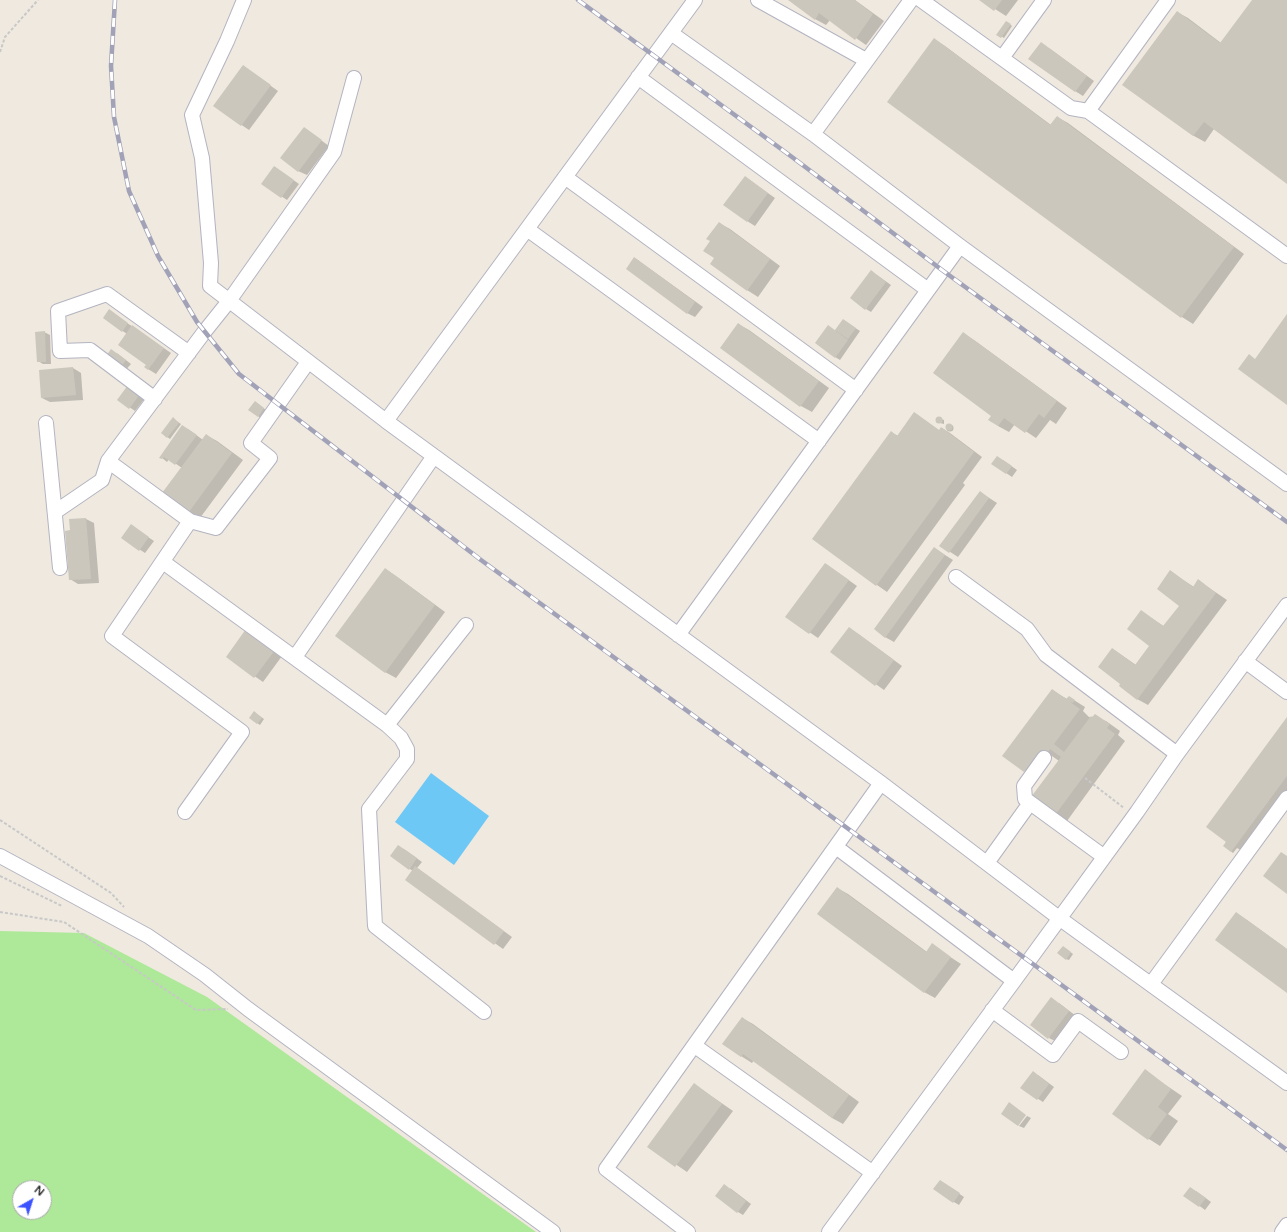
<!DOCTYPE html>
<style>
body{margin:0}
#map{position:relative;width:1287px;height:1232px;overflow:hidden;background:#efe9df;font-family:"Varela Round",sans-serif}
canvas{display:block}
.north{position:absolute;left:12px;top:1180px;width:40px;height:40px;box-sizing:border-box;background:#fff;border:1px solid #ababab;border-radius:50%;rotate:39deg;font-size:11px;font-weight:700;line-height:16px;text-align:center;color:#2d2d2d}
.north::after{content:'';display:block;margin:auto;width:14px;height:18px;background:#3c52ff;clip-path:polygon(50% 0,100% 100%,50% 72%,0 100%)}
</style>
<div id="map">
<canvas width="1287" height="1232"></canvas>
<div class="north">N</div>
</div>
<script>
const ctx = document.querySelector('canvas').getContext('2d');
ctx.lineJoin = 'round';
function fillPath(path, color) {
  ctx.fillStyle = color;
  ctx.fill(path, 'evenodd');
}
function toPath(rows) {
  const path = new Path2D();
  for (const r of rows) {
    if (r.length === 3) {
      path.moveTo(r[0] + r[2], r[1]);
      path.arc(r[0], r[1], r[2], 0, 2 * Math.PI);
      continue;
    }
    path.moveTo(r[0], r[1]);
    for (let i = 2; i < r.length; i += 2) path.lineTo(r[i], r[i + 1]);
  }
  return path;
}
function strokePath(path, color, width, dash) {
  ctx.strokeStyle = color;
  ctx.lineWidth = width;
  ctx.lineCap = dash ? 'butt' : 'round';
  ctx.setLineDash(dash || []);
  ctx.stroke(path);
}
const green = toPath([
 [0,931,84,933,207,997,536,1232,0,1232],
 [20,1188,44,1188,44,1212,20,1212]
]);
const water = toPath([
 [431,773,489,816,454,865,395,822]
]);
const shadow = toPath([
 [790,0,855,0,884,21,866,45,830,20,826,25,815,19],
 [981,0,1018,0,1006,16],
 [1253,0,1287,0,1287,182,1214,129,1205,142,1194,136,1124,85,1177,12,1188,18,1221,43],
 [1007,22,1012,26,1004,38,998,34],
 [934,39,945,46,1051,125,1057,117,1068,123,1244,254,1193,324,1182,317,888,102],
 [1049,48,1094,81,1083,96,1075,91],
 [243,66,278,91,249,130,214,106],
 [304,128,329,146,307,175,298,171],
 [275,167,299,184,287,200,263,184],
 [745,177,775,198,755,226,747,221],
 [719,223,730,229,780,266,758,297,747,290,715,258,711,241],
 [635,258,703,307,695,317,687,313],
 [877,275,891,285,871,312,866,309],
 [114,314,171,353,156,374,148,369,147,365,127,334,104,318],
 [843,320,860,331,840,360,835,357,835,331],
 [738,324,749,330,829,388,812,412,801,406],
 [44,332,50,335,51,364,43,364,38,361],
 [963,334,974,340,1067,408,1056,424,1050,420,1036,438,1015,424,1009,432,998,426,993,415],
 [117,353,131,364,124,372],
 [73,368,81,373,83,400,50,402,42,398],
 [133,389,145,398,135,411,118,399],
 [255,402,266,410,260,418,258,416],
 [915,413,940,431,942,428,950,433,982,457,963,483,965,485,887,592,877,585,891,432,898,436],
 [938,418,944,420,944,424,940,423,937,420],
 [175,420,181,424,170,439,162,433],
 [950,428,3.5],
 [188,429,203,440,206,435,217,441,243,460,197,522,186,515,182,468,169,459,167,462,161,457],
 [1003,460,1017,470,1012,477,993,464],
 [980,492,997,503,958,557,941,546],
 [86,519,94,523,99,583,78,584,70,579,71,531],
 [136,529,154,541,145,553,122,538],
 [934,548,953,560,894,642,885,637],
 [826,564,857,586,818,638,787,617],
 [385,569,396,576,445,612,396,678,385,672],
 [1171,572,1194,587,1199,581,1227,600,1148,705,1137,699,1113,649,1136,665,1151,645,1141,611,1165,627,1180,606],
 [246,631,282,656,263,682,227,657],
 [857,633,902,666,884,690,831,652],
 [1052,690,1067,699,1069,697,1085,707,1083,711,1089,717,1106,721,1120,731,1118,735,1125,741,1067,821,1056,814,1059,761,1052,756,1036,778,1004,756],
 [257,714,264,719,260,725,257,723],
 [1287,719,1287,797,1246,853,1237,848,1233,853,1224,846],
 [404,849,422,862,417,868,512,937,503,949,407,880,413,871,410,869],
 [837,888,848,894,927,952,932,945,961,964,935,998,924,992],
 [1236,913,1247,920,1287,949,1287,992],
 [1065,948,1073,954,1069,960,1066,959],
 [1059,1003,1076,1016,1057,1042,1049,1038],
 [742,1018,753,1024,859,1102,843,1124,832,1118,754,1060,752,1063,741,1056],
 [1145,1071,1182,1096,1168,1114,1178,1121,1160,1146,1149,1139,1114,1114],
 [1038,1075,1054,1087,1043,1102,1021,1088],
 [694,1084,733,1111,687,1172,649,1146],
 [1027,1116,1031,1118,1024,1128,1019,1126],
 [945,1184,964,1197,959,1205,954,1202],
 [730,1188,751,1204,743,1215,738,1212],
 [1196,1191,1211,1202,1205,1210,1185,1195]
]);
const building = toPath([
 [788,0,855,0,873,14,855,40,819,13,815,20],
 [979,0,1002,0,994,11],
 [1252,0,1287,0,1287,184,1204,122,1193,136,1122,85,1177,11,1220,43],
 [1006,21,1011,24,1001,38,996,35],
 [934,38,1050,125,1057,116,1234,247,1181,318,887,102],
 [1041,42,1087,76,1075,92,1028,59],
 [243,65,271,85,241,126,213,106],
 [304,127,322,140,298,172,280,158],
 [274,166,294,180,281,198,261,184],
 [745,176,768,193,747,222,723,205],
 [719,222,770,259,747,291,710,264,714,258,703,251,710,241,706,239],
 [634,257,695,302,687,314,626,269],
 [871,270,886,282,865,310,850,298],
 [109,309,128,323,122,332,103,318],
 [1287,314,1287,405,1238,369,1249,354,1255,359],
 [843,319,856,328,848,339,835,330],
 [738,323,819,381,800,407,720,348],
 [132,325,164,348,148,370,144,367,146,365,118,345],
 [828,325,848,340,835,358,815,343],
 [45,331,46,362,37,362,35,332],
 [963,332,1057,401,1044,418,1039,414,1025,433,1004,418,998,426,988,420,991,416,933,373],
 [111,349,126,360,119,370,104,359],
 [73,367,76,395,41,398,39,370],
 [128,385,140,394,129,409,117,400],
 [255,401,264,408,258,417,248,410],
 [914,412,939,430,941,427,974,452,876,586,812,539,891,431,897,436],
 [939,420,3.5],
 [173,417,179,423,167,438,161,433],
 [949,427,3.5],
 [182,425,197,435,175,465,164,457,162,459,159,458],
 [206,434,232,453,186,516,159,497],
 [997,456,1012,466,1006,474,991,464],
 [980,491,989,498,949,553,939,546],
 [86,518,91,579,69,580,65,531,70,530,69,519],
 [131,524,149,537,139,551,121,538],
 [934,547,945,555,885,638,874,629],
 [825,563,849,580,809,634,785,617],
 [385,568,435,605,385,673,335,636],
 [1170,570,1193,587,1198,579,1216,593,1137,700,1119,686,1120,684,1098,667,1112,648,1135,665,1149,646,1127,629,1141,610,1163,626,1179,606,1157,589],
 [849,627,894,660,875,686,830,652],
 [246,629,275,650,254,678,226,657],
 [1052,689,1066,699,1069,696,1075,700,1073,703,1070,702,1080,709,1054,744,1064,752,1091,716,1092,717,1095,714,1110,724,1107,728,1115,734,1055,815,1031,797,1061,757,1050,749,1047,754,1041,750,1024,772,1002,756],
 [254,711,262,718,257,724,249,718],
 [1287,717,1287,776,1231,852,1223,846,1226,842,1206,827],
 [398,845,417,858,409,870,390,856],
 [1281,852,1287,856,1287,894,1263,876],
 [415,866,504,931,494,945,405,880],
 [837,887,926,952,932,943,951,957,924,993,817,914],
 [1236,912,1287,949,1287,993,1215,940],
 [1063,946,1071,952,1066,960,1057,953],
 [1051,997,1069,1011,1048,1039,1030,1025],
 [742,1017,849,1095,832,1118,743,1054,741,1057,722,1044],
 [1145,1069,1171,1089,1158,1107,1167,1114,1148,1140,1112,1114],
 [1033,1071,1049,1084,1037,1100,1020,1088],
 [694,1083,722,1104,675,1167,647,1147],
 [1009,1102,1026,1115,1018,1126,1001,1114],
 [940,1180,960,1193,953,1203,933,1189],
 [724,1184,746,1201,737,1213,715,1196],
 [1190,1187,1206,1198,1199,1207,1183,1196]
]);
const path = toPath([
 [0,52,5,37,38,0],
 [1085,778,1124,808],
 [0,820,111,893,124,907],
 [0,876,62,906],
 [0,912,64,922,196,1010,228,1009]
]);
const minor = toPath([
 [244,0,227,41,192,115,202,158,211,263,210,286,386,421,881,783,1059,918,1287,1083],
 [758,0,866,60],
 [921,0,1071,108,1088,111],
 [1168,0,1088,111,1287,256],
 [671,33,813,134,960,246,1287,484],
 [1002,58,1044,0],
 [638,77,928,290],
 [813,134,911,0],
 [565,177,856,390],
 [527,229,819,441],
 [155,399,90,350,60,351,58,311,107,294,189,353],
 [386,421,695,0],
 [46,423,60,568],
 [55,512,102,480,108,461],
 [190,521,108,461,205,331,229,301,334,152,354,78],
 [163,562,387,725,466,625],
 [956,577,1027,629,1046,655,1177,754],
 [678,635,960,246],
 [295,657,434,456],
 [1245,661,1287,692],
 [387,725,401,738,407,749,407,759,369,809,375,926,484,1012],
 [1044,758,1024,786,1025,799,1103,856],
 [185,812,242,732,112,636,190,521,216,528,270,458,251,443,308,362],
 [836,847,1014,981],
 [0,856,148,936,205,975,248,1009,553,1232],
 [987,863,1030,803],
 [1151,984,1287,798],
 [992,1010,1053,1055,1078,1021,1121,1052],
 [695,1046,873,1173],
 [688,1232,606,1169,881,783],
 [829,1232,1014,981,1137,812,1177,754,1287,605],
 [1282,1232,1287,1225]
]);
const rail = toPath([
 [115,0,111,66,114,117,129,191,158,256,197,322,239,374,481,560,1287,1150],
 [578,0,792,157,942,270,1287,522]
]);
fillPath(green, '#aee899');
fillPath(water, '#6dc8f6');
fillPath(shadow, '#0003');
fillPath(building, '#cbc7bd');
strokePath(minor, '#b3b4c1', 16);
strokePath(path, '#c8c8c8', 2, [3, 2]);
strokePath(minor, '#fff', 14);
strokePath(rail, '#a1a2b8', 4.5);
strokePath(rail, '#fff', 3, [9]);
</script>
